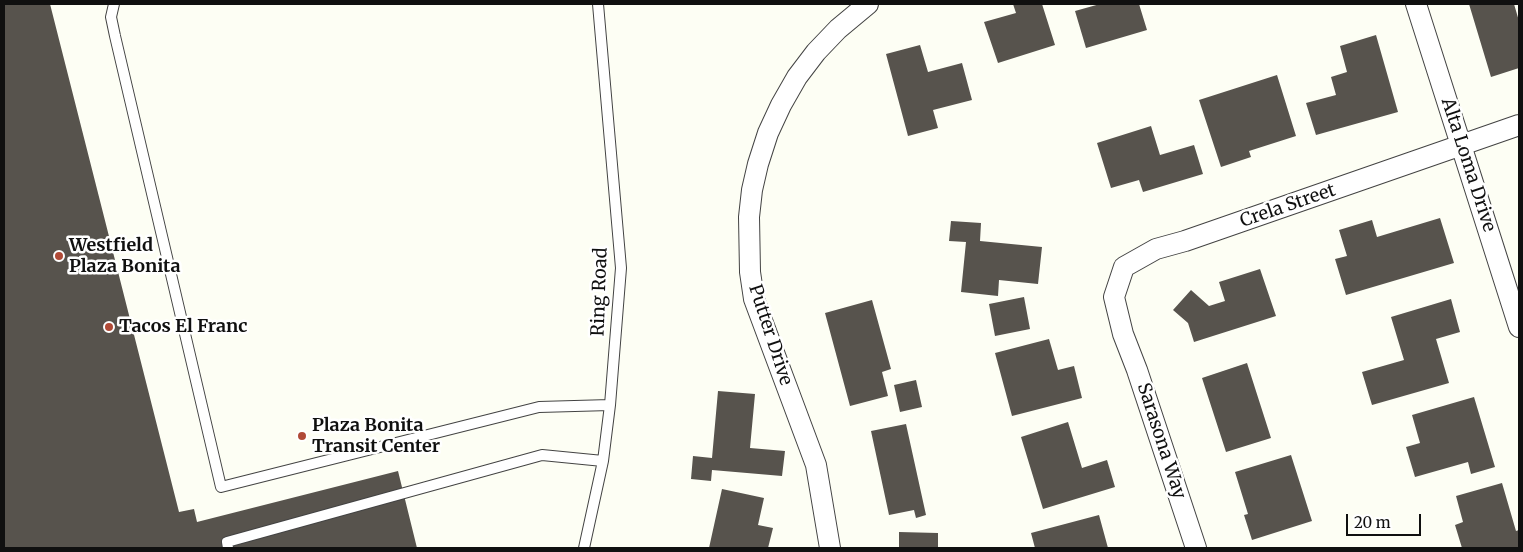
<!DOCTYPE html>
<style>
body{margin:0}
#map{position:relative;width:1523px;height:552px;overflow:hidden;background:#fdfef4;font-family:Merriweather,serif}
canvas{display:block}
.frame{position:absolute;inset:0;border:5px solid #101010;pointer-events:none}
.scale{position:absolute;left:1346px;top:514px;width:75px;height:22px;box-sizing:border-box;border:2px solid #101010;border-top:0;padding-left:6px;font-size:15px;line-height:18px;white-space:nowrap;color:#101010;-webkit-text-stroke:4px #fff;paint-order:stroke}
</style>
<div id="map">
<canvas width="1523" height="552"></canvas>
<div class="frame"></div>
<div class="scale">20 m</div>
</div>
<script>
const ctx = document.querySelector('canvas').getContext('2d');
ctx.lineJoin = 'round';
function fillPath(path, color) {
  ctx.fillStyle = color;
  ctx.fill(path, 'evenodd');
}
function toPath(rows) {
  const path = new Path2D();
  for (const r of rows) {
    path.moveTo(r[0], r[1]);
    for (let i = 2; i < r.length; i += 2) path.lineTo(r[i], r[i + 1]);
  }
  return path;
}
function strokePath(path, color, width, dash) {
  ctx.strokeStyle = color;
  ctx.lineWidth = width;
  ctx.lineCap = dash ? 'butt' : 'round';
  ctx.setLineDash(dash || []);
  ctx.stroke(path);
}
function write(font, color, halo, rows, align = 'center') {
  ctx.font = font + ' Merriweather,serif';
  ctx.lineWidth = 5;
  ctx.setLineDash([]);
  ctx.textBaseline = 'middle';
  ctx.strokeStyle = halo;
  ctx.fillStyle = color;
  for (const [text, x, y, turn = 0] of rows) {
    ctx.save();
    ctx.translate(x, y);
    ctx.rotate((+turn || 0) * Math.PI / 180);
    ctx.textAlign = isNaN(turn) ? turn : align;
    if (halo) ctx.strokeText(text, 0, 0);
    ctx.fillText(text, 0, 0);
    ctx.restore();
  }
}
const building = toPath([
 [4,4,50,4,179,512,194,509,197,522,398,471,417,548,4,548],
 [1013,4,1042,4,1055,45,998,63,984,22,1016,13],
 [1100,4,1139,4,1147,30,1086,48,1075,11],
 [1469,4,1514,4,1519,21,1519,68,1491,77],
 [1376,35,1398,112,1316,135,1306,103,1336,95,1331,77,1347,72,1340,46],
 [920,45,928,72,962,63,972,100,933,110,938,128,908,136,886,54],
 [1277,75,1296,136,1249,151,1251,157,1221,167,1199,100],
 [1151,126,1160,155,1194,145,1203,174,1143,192,1139,180,1111,188,1097,143],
 [1440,218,1454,263,1346,295,1335,259,1347,256,1339,230,1372,220,1377,237],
 [951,221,981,223,980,241,1042,247,1038,284,999,280,998,296,961,292,966,242,949,241],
 [1260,269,1276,316,1194,342,1188,323,1173,310,1191,290,1209,306,1225,301,1219,282],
 [1024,297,1030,329,995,336,989,304],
 [1451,299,1460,332,1436,339,1449,383,1372,405,1362,372,1404,360,1391,317],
 [872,300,891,369,882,372,888,396,850,406,825,313],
 [1049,339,1058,370,1074,366,1082,398,1012,416,995,353],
 [1247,363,1271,438,1226,452,1202,378],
 [916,380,922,407,900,412,894,385],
 [718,391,755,394,750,448,785,451,782,476,712,470,711,481,691,479,693,456,712,458],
 [1474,397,1495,467,1471,474,1468,462,1415,477,1406,447,1420,443,1412,415],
 [1068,422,1082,468,1107,460,1115,487,1043,509,1021,437],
 [906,424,926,515,916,518,914,510,889,515,871,431],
 [1291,455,1312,521,1252,540,1244,515,1248,514,1235,472],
 [1502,483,1516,531,1519,530,1519,548,1462,548,1455,525,1463,522,1456,496],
 [722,489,764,498,758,525,773,528,768,548,709,548],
 [1099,515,1108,548,1035,548,1031,533],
 [899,532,938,533,938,548,899,548]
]);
const service = toPath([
 [114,4,111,17,115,36,221,487,539,407,610,405],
 [228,548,227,542,542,455,603,461],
 [584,548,603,461,610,405,621,268,598,4]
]);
const minor = toPath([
 [1416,4,1519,327],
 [830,548,816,465,754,299,750,272,749,217,752,190,758,164,768,133,781,105,797,77,816,52,838,29,868,4],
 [1196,548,1137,370,1123,334,1114,297,1124,267,1156,249,1185,241,1519,125]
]);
const markers = [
 [59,256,5,"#b04a37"],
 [109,327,5,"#b04a37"],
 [302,436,5,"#b04a37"]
];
const streetNames = [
 ["Alta Loma Drive",1468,165,72],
 ["Crela Street",1288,206,-19],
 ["Ring Road",600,292,-88],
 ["Putter Drive",770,335,72],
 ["Sarasona Way",1161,441,72]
];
const poiNames = [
 ["Westfield",69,246],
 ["Plaza Bonita",69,267],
 ["Tacos El Franc",119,327],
 ["Plaza Bonita",312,426],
 ["Transit Center",312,447]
];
fillPath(building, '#57534d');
strokePath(service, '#434343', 12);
strokePath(minor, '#434343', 22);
strokePath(service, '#fff', 10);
strokePath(minor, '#fff', 20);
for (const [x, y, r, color] of markers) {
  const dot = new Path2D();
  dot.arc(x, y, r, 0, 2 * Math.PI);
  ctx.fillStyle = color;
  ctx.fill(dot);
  strokePath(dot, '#fff', 2);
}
write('18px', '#101010', '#fff', streetNames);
write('bold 18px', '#101010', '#fff', poiNames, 'left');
</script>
